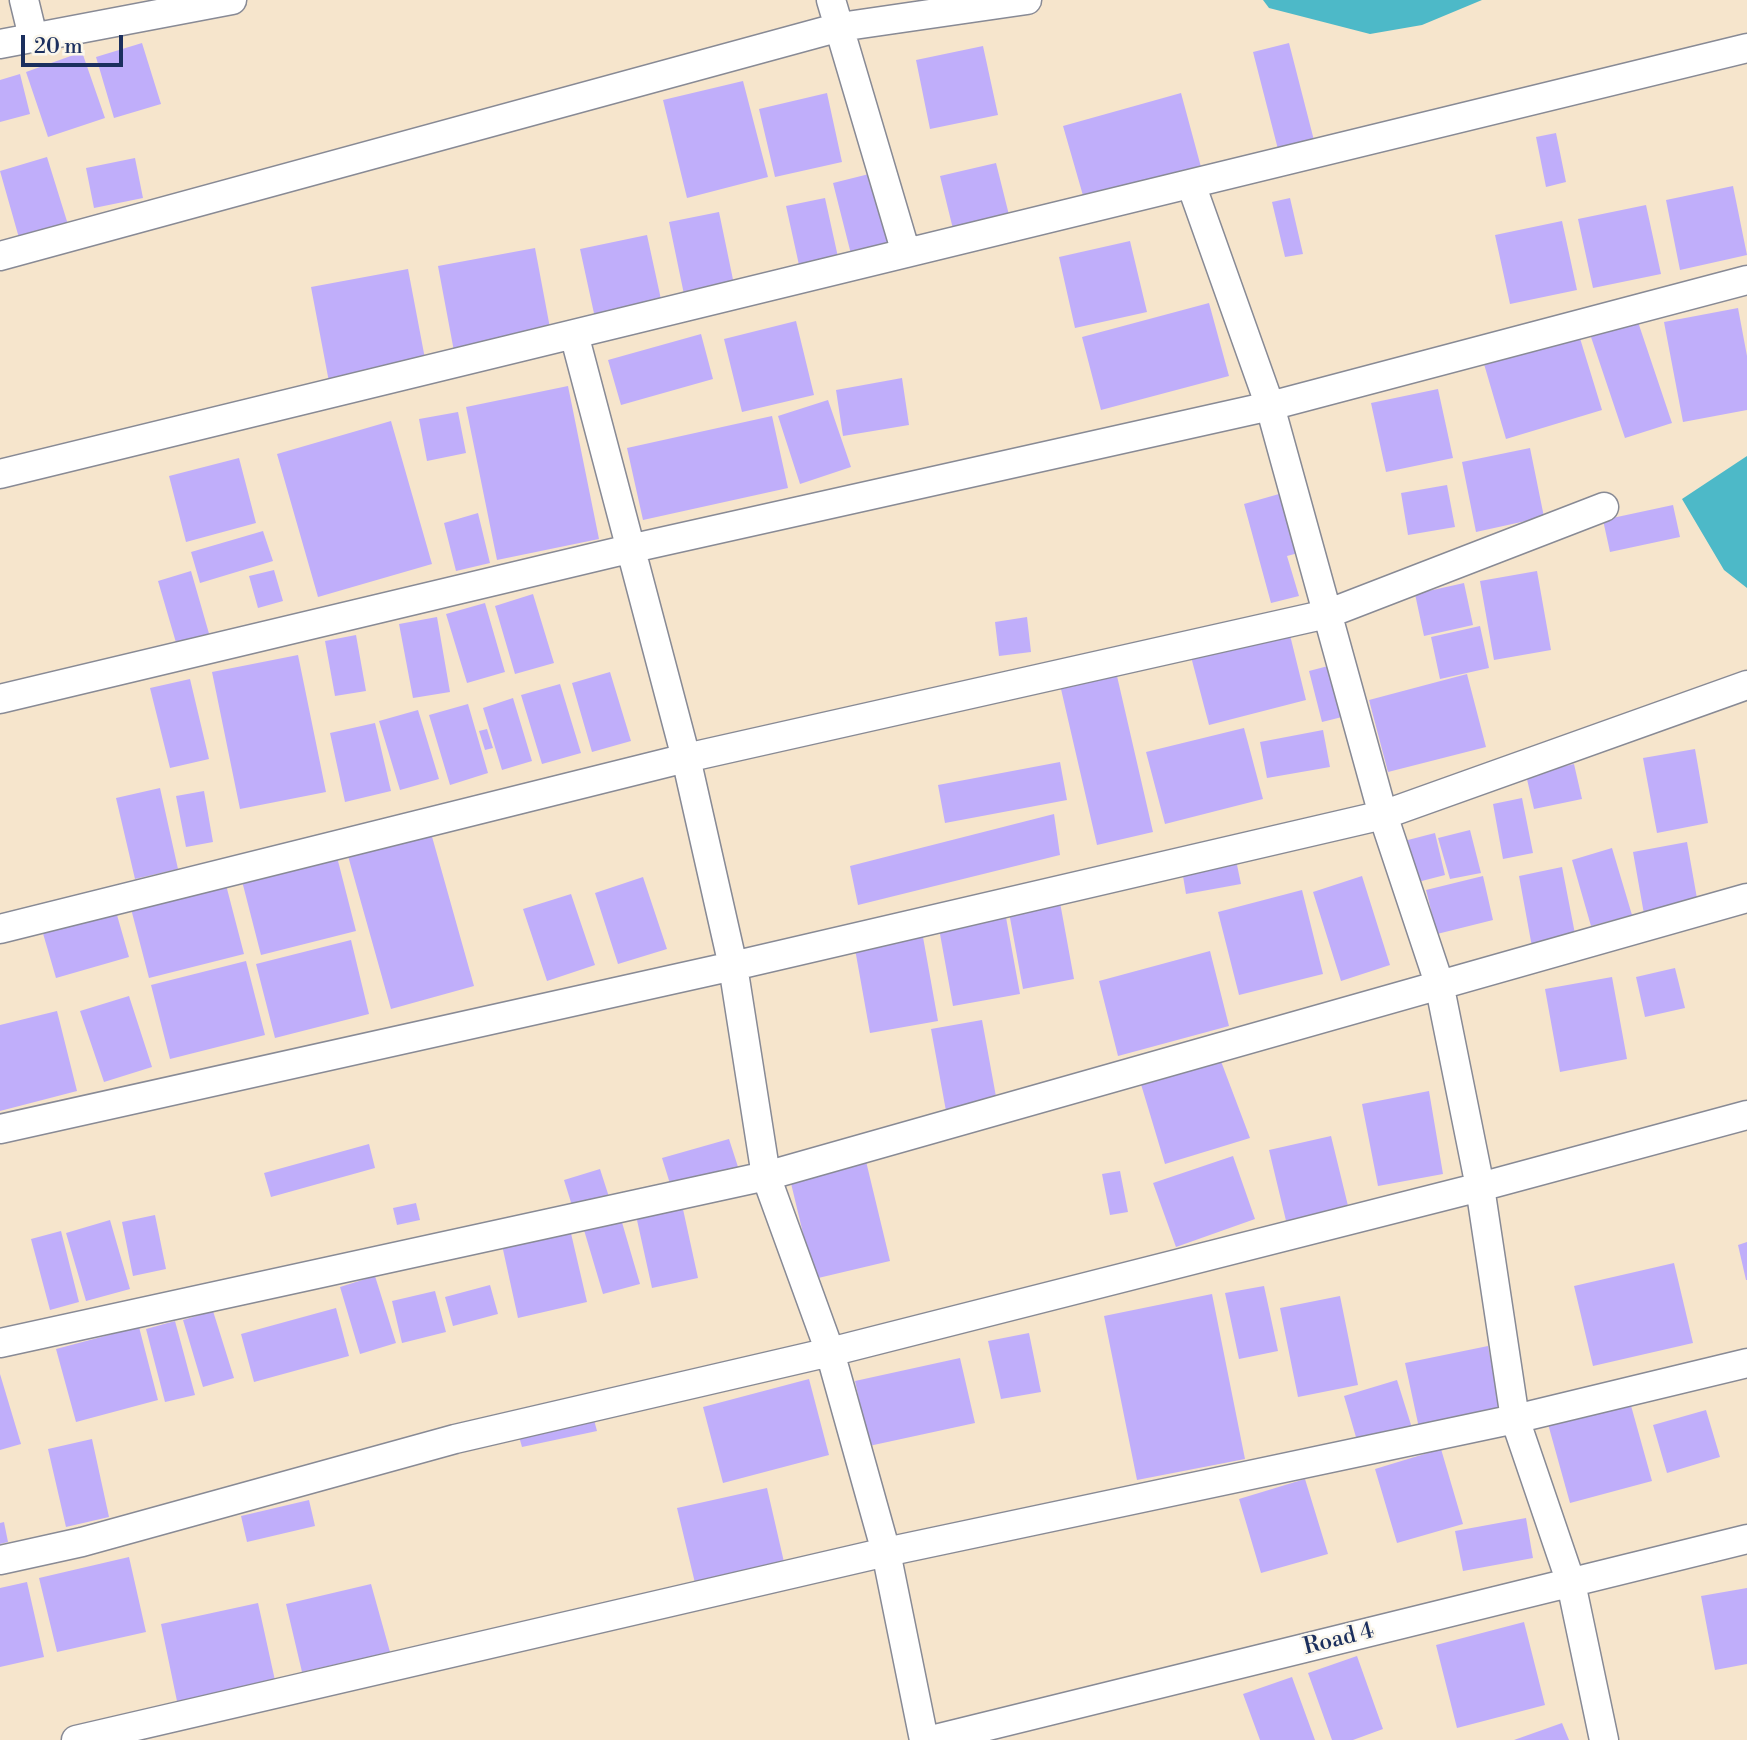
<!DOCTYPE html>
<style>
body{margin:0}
#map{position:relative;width:1747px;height:1740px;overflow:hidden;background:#f6e5cc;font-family:"Libre Bodoni",serif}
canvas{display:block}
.scale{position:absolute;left:21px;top:35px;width:102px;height:32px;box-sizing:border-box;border:4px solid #1b2f5e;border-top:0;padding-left:9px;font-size:21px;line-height:24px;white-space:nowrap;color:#1b2f5e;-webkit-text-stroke:5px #fbf7ec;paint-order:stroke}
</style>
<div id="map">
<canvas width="1747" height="1740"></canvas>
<div class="scale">20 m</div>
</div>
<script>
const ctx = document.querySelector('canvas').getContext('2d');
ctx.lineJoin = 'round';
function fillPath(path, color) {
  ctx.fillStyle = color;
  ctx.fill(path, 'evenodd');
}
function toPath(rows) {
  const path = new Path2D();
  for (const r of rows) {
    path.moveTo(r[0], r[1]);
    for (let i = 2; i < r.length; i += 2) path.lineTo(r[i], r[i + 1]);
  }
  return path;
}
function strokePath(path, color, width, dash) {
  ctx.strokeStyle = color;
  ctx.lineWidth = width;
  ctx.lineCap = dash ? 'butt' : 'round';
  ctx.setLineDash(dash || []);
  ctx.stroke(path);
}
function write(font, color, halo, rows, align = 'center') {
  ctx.font = font + ' "Libre Bodoni",serif';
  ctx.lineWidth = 5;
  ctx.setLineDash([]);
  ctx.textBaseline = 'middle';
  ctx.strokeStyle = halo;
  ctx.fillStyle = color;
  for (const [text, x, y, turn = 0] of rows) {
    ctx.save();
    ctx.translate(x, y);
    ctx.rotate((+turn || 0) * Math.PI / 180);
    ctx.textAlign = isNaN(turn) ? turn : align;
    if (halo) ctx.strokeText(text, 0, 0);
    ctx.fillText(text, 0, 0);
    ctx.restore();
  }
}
const water = toPath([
 [1263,0,1482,0,1422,25,1370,34,1269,8],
 [1747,456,1747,588,1724,570,1682,499]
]);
const building = toPath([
 [142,43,161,104,114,118,96,57],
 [1289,43,1317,152,1281,161,1253,52],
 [983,46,998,115,930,129,916,60],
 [82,52,105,118,48,137,26,72],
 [20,74,30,114,0,122,0,80],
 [743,81,768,177,687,198,663,100],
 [827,93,842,162,775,177,759,109],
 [1181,93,1201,167,1084,199,1063,126],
 [1556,133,1566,182,1546,187,1536,137],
 [47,157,70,231,21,245,0,171],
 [135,158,143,198,94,208,86,168],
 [996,163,1009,215,953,229,940,176],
 [877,172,895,247,852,258,833,183],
 [1733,186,1747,255,1680,270,1666,200],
 [825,198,838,257,799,265,786,206],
 [1290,198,1303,254,1285,257,1272,202],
 [1646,205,1661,274,1593,288,1578,219],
 [719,212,736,294,686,304,669,222],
 [1562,221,1577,290,1510,304,1495,235],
 [647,235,662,304,595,318,580,249],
 [1130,241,1147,312,1075,328,1059,257],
 [535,248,553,344,456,362,438,266],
 [408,269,426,364,329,382,311,287],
 [1209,303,1229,376,1101,410,1082,337],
 [1738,308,1747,356,1747,410,1683,422,1664,322],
 [796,321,814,395,742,412,724,339],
 [1638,322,1672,423,1625,438,1591,337],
 [701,334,713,379,621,405,608,360],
 [1579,335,1602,410,1506,439,1484,364],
 [902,378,909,425,843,436,836,390],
 [568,386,599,539,497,560,466,407],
 [1438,389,1453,458,1386,472,1371,403],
 [828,400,851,467,800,484,778,416],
 [458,412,466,453,427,461,419,419],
 [772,416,788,488,643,520,627,448],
 [391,421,432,564,318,597,277,454],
 [1530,448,1544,517,1476,532,1462,462],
 [239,458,256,523,186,542,169,476],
 [1447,485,1455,527,1408,535,1401,493],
 [1286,492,1302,552,1287,556,1299,596,1271,603,1244,504],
 [1673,505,1680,537,1610,552,1603,520],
 [478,513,490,563,456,571,444,523],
 [263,531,273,561,200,583,191,552],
 [274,570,283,601,258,608,249,576],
 [191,571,210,637,177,646,158,581],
 [1537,571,1551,650,1494,660,1480,581],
 [1464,583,1473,625,1424,636,1415,594],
 [533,594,554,663,515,674,495,606],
 [485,603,505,672,467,683,446,614],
 [437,617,450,692,413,698,399,624],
 [1027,617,1031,652,999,656,995,622],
 [1480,626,1489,668,1440,679,1431,637],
 [1288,627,1306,700,1209,725,1190,653],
 [356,635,366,691,335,696,325,641],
 [298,655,326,792,240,809,212,672],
 [1332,665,1346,716,1322,722,1309,671],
 [610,672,631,741,592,752,572,683],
 [1467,674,1486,747,1388,772,1369,700],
 [1117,676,1153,832,1097,845,1061,689],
 [190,679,209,759,170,768,150,688],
 [560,684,581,753,542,764,521,695],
 [513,698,532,761,502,770,483,708],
 [468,704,488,773,450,785,429,715],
 [418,710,439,779,400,790,379,721],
 [375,723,391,791,345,802,330,733],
 [1244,728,1263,799,1165,824,1146,752],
 [487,729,493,748,485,750,479,731],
 [1323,730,1330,767,1267,778,1260,742],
 [1695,749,1708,823,1657,833,1643,758],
 [1060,762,1067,800,945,823,938,785],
 [1574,764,1582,799,1534,809,1526,775],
 [160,788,178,869,135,879,116,798],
 [204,791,213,842,186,847,176,796],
 [1522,798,1533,853,1503,859,1493,804],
 [1054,814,1060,855,858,905,850,866],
 [1470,830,1481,873,1450,879,1438,838],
 [431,833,474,986,391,1009,348,856],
 [1435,833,1445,875,1414,883,1404,841],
 [1687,842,1698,904,1644,914,1633,852],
 [1612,848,1632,915,1591,926,1572,860],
 [337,857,356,931,261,955,242,881],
 [1236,860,1241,884,1186,894,1182,870],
 [1562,867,1576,939,1532,947,1519,876],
 [1362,876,1390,965,1341,981,1313,892],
 [1483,876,1493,920,1437,934,1426,890],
 [643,877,667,949,618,964,595,893],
 [225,881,244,954,149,978,130,905],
 [1302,890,1323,974,1239,995,1218,912],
 [571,894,595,965,547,981,523,909],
 [1059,897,1074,979,1023,989,1008,907],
 [115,908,129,957,56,978,42,930],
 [1005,912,1020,994,953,1006,938,923],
 [923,937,938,1021,870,1033,855,949],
 [351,940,369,1014,275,1038,256,964],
 [1210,951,1229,1026,1118,1056,1099,981],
 [246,961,265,1035,170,1059,151,985],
 [1675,968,1685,1008,1645,1017,1636,977],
 [1612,977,1627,1059,1560,1072,1545,989],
 [129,996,152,1067,104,1082,80,1011],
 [57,1011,77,1091,0,1111,0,1025],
 [982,1020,997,1102,946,1111,931,1029],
 [1219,1056,1250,1138,1165,1164,1140,1081],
 [1429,1091,1443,1174,1378,1186,1362,1104],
 [1331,1136,1350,1214,1288,1229,1269,1150],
 [729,1139,739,1170,672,1190,662,1158],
 [369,1144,375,1168,271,1197,264,1173],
 [1233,1156,1255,1219,1176,1247,1153,1183],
 [865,1157,890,1261,814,1279,789,1175],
 [600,1169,610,1200,574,1212,564,1180],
 [1120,1171,1128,1212,1110,1215,1102,1174],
 [681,1200,698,1278,652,1288,635,1211],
 [416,1203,420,1220,397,1225,393,1208],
 [155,1215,166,1269,133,1276,122,1222],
 [621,1219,640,1284,603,1294,584,1230],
 [110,1220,130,1289,86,1301,66,1233],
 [570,1229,587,1302,518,1318,502,1245],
 [61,1231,79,1302,50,1310,31,1239],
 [1747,1242,1747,1280,1746,1280,1738,1245],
 [1674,1263,1693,1343,1593,1366,1574,1286],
 [375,1276,396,1343,360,1354,340,1287],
 [490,1285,498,1314,453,1326,445,1297],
 [1264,1286,1278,1351,1239,1359,1225,1293],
 [435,1291,446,1332,402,1343,392,1301],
 [1212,1294,1245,1459,1137,1480,1104,1316],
 [1340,1296,1358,1385,1298,1397,1280,1308],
 [336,1308,349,1356,254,1382,241,1334],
 [213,1311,234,1378,203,1387,183,1320],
 [175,1321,195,1395,165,1402,146,1329],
 [139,1327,158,1400,76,1422,56,1349],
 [1029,1333,1041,1392,1001,1399,988,1341],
 [1488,1346,1501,1411,1419,1428,1405,1363],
 [960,1358,975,1423,869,1446,855,1381],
 [0,1374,21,1444,0,1450],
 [809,1379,829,1455,723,1483,703,1407],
 [1397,1380,1412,1428,1358,1444,1344,1396],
 [1630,1402,1652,1481,1570,1503,1548,1424],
 [1706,1410,1720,1457,1667,1473,1653,1425],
 [593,1416,597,1431,522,1447,518,1433],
 [92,1439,109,1517,66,1527,48,1449],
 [1441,1449,1463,1524,1397,1543,1375,1469],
 [1305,1479,1328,1554,1261,1573,1239,1499],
 [767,1488,784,1562,695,1583,677,1508],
 [309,1500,315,1526,247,1542,241,1516],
 [1526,1518,1533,1558,1463,1571,1455,1531],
 [4,1522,8,1542,0,1544,0,1523],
 [129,1557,146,1632,57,1652,39,1578],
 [27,1582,44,1657,0,1667,0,1588],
 [371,1584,390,1652,302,1672,286,1604],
 [1747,1588,1747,1664,1715,1670,1701,1596],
 [258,1603,276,1685,178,1706,161,1624],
 [1524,1622,1545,1705,1457,1728,1436,1645],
 [1357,1656,1383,1729,1353,1740,1332,1740,1308,1673],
 [1292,1677,1315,1740,1260,1740,1243,1694],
 [1562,1723,1569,1740,1514,1740]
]);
const minor = toPath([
 [24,0,33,37],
 [831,0,906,253],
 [0,44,232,0],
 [1191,184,1270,406,1383,815,1439,983,1480,1187,1515,1419,1571,1583,1604,1740],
 [0,256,840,27,1027,0],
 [574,334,686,758,733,966,766,1176,830,1352,886,1552,924,1740],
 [0,474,1747,48],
 [0,699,629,549,1270,406,1747,280],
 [0,929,686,758,1327,614,1604,507],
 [0,1129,733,966,1383,815,1747,685],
 [0,1343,766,1176,1747,898],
 [0,1560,82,1542,455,1439,830,1352,1480,1187,1747,1115],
 [76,1740,886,1552,1515,1419,1747,1363],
 [931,1740,1747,1539]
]);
const streetNames = [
 ["Road 4",1339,1640,-14]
];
fillPath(water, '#4db9c8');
fillPath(building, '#c0aefa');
strokePath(minor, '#888a95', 31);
strokePath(minor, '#fff', 28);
write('23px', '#1b2f5e', '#fbf7ec', streetNames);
</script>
